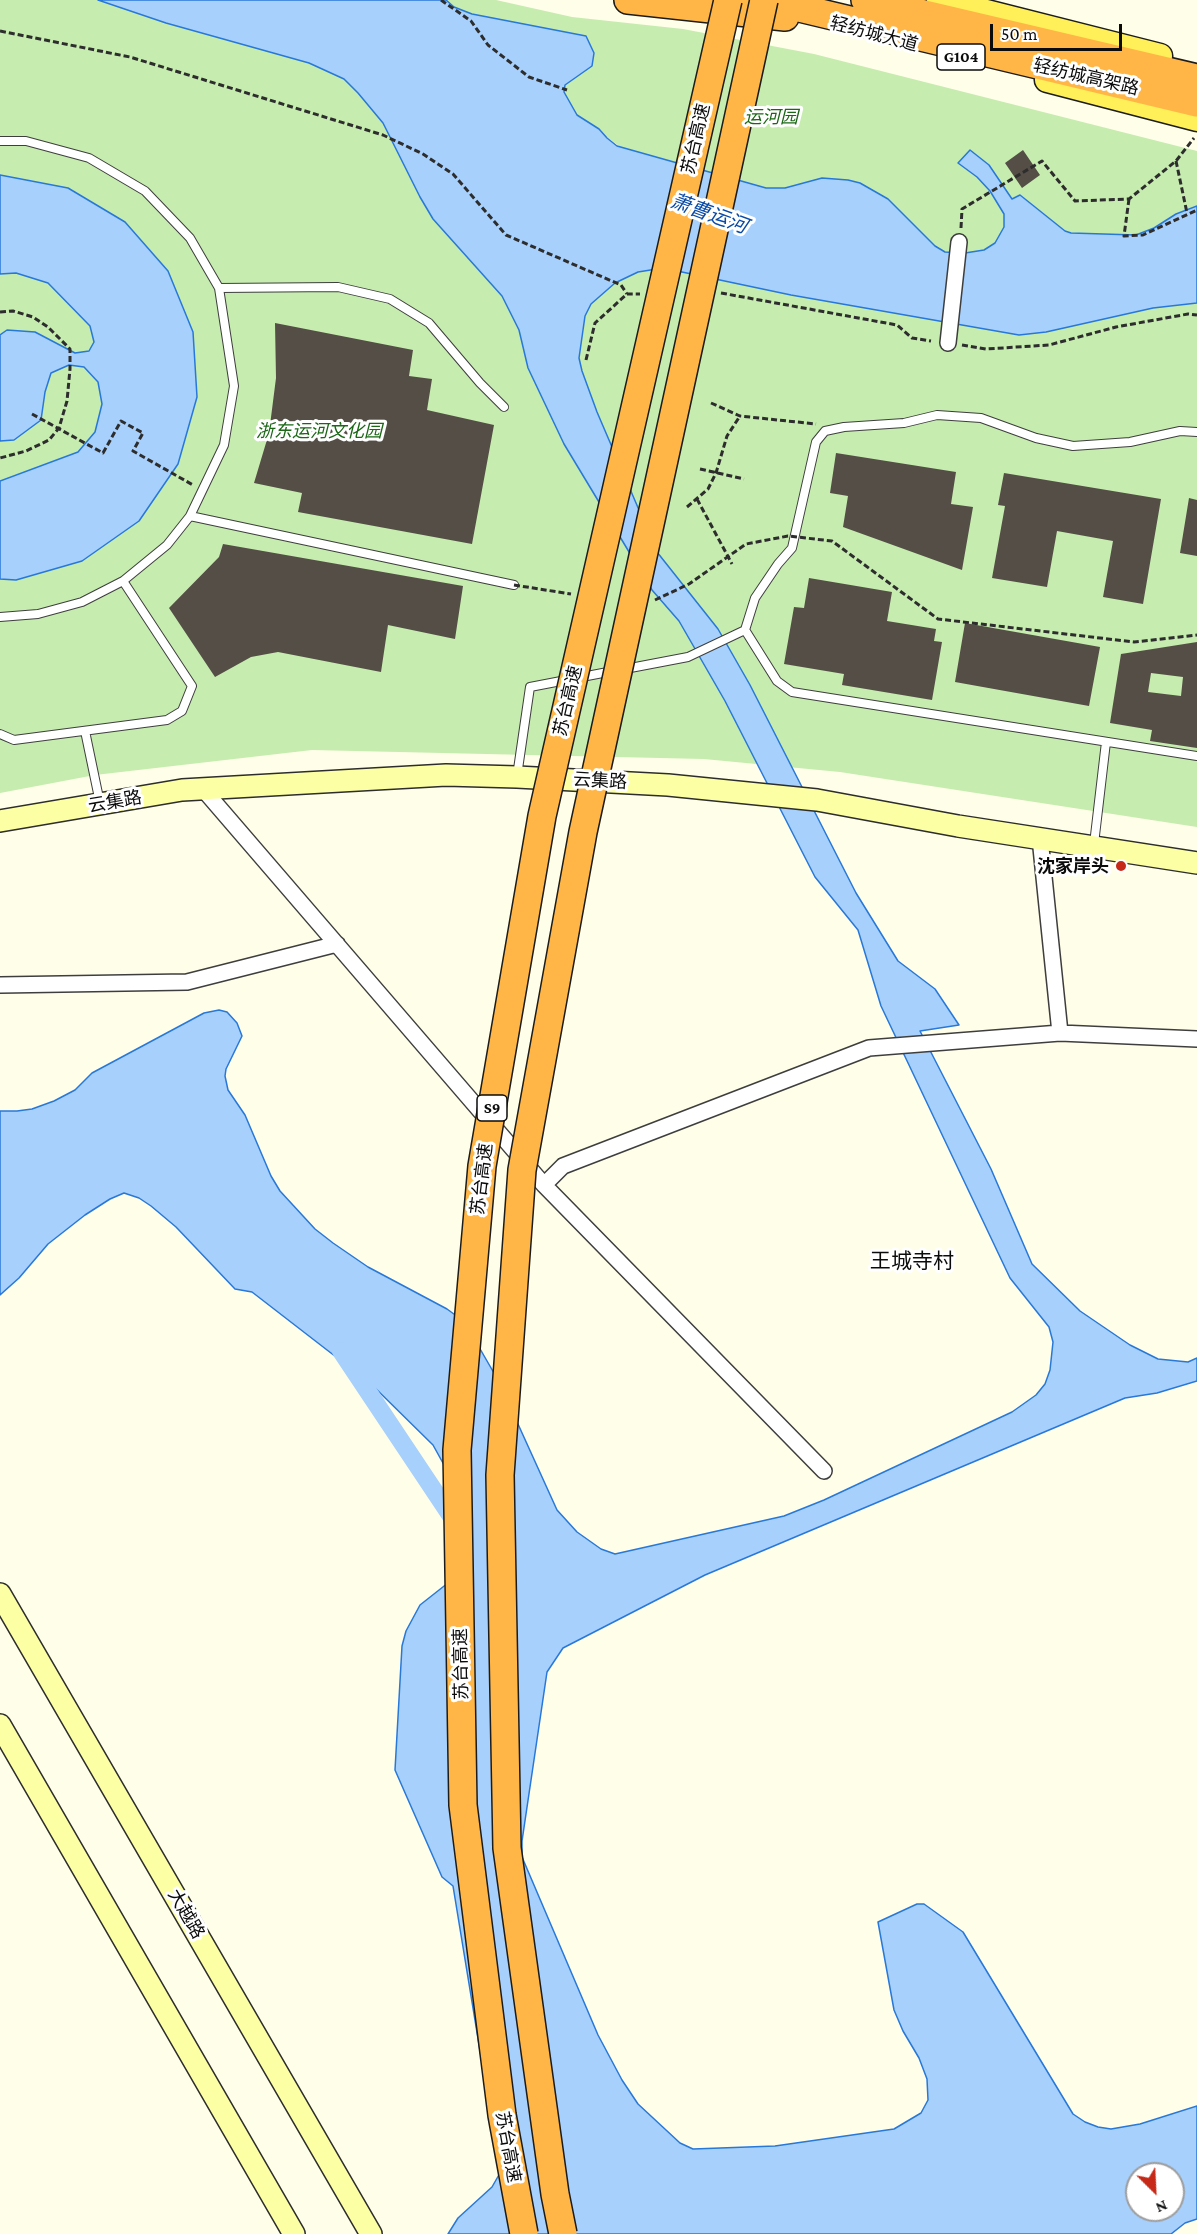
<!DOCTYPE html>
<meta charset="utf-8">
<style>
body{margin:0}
#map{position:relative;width:1197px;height:2234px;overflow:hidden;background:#fffee8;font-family:"Crimson Pro",serif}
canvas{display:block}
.north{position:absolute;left:1125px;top:2162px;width:60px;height:60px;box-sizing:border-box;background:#fff;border:2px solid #9d9d9d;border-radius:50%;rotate:156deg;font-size:16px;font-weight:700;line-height:24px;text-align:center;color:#0b0b0b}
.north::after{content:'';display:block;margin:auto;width:21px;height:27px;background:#c62917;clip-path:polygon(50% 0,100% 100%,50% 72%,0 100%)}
.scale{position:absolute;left:990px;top:24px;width:132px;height:27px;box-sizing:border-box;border:3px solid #0b0b0b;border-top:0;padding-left:8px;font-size:18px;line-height:21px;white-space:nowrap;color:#0b0b0b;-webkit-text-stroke:4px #fff;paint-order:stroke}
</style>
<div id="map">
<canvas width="1197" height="2234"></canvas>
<div class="north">N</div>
<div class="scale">50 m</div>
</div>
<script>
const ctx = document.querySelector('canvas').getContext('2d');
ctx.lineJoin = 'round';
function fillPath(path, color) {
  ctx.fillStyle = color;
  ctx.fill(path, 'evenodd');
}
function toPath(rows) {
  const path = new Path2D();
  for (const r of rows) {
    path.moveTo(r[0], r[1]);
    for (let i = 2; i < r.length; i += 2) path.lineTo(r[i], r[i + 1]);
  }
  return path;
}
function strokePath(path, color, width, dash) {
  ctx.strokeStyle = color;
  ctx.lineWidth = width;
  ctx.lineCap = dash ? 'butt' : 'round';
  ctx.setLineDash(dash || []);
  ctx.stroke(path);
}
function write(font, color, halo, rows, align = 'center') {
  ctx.font = font + ' "Crimson Pro","Noto Sans SC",serif';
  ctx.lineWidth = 6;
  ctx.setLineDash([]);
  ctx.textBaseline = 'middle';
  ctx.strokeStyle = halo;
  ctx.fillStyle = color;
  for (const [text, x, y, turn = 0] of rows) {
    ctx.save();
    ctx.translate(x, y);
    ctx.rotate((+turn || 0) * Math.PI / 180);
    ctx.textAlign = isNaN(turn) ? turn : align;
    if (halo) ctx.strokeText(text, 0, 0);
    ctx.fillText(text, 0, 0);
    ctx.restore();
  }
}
const green = toPath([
 [0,0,181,0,320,40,622,244,1197,275,1197,827,840,772,704,759,312,750,95,775,0,793],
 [436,0,496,0,572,17,683,29,814,54,1197,151,1197,213,1144,238,1071,233,1065,231,1020,195,1012,199,989,165,958,163,977,177,990,191,1004,214,1004,227,995,243,984,250,965,253,945,252,935,246,888,199,860,183,848,180,822,178,785,188,766,188,623,149,577,115,564,92]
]);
const water = toPath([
 [98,0,446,0,454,7,472,14,586,36,594,53,592,66,565,85,564,92,577,115,599,129,607,138,617,146,766,188,785,188,822,178,848,180,860,183,888,199,935,246,945,252,965,253,984,250,995,243,1004,227,1004,214,990,191,977,177,958,163,970,150,989,165,1012,199,1020,195,1065,231,1071,233,1136,235,1154,228,1176,214,1197,206,1197,303,1153,308,1046,332,1019,335,791,295,663,268,638,272,615,283,591,304,585,316,579,358,582,371,597,412,657,552,718,629,750,685,856,893,898,961,935,989,959,1025,920,1031,991,1169,1032,1264,1080,1311,1130,1345,1158,1359,1188,1362,1197,1358,1197,1381,1157,1393,1125,1398,705,1575,563,1648,547,1672,522,1841,522,1857,598,2035,622,2080,638,2104,680,2143,693,2149,775,2146,894,2129,921,2113,928,2100,927,2079,919,2058,903,2031,894,2010,878,1922,917,1904,924,1904,963,1932,1073,2114,1085,2122,1098,2127,1111,2129,1140,2124,1197,2106,1197,2219,1185,2223,1171,2234,448,2234,458,2218,492,2187,500,2173,453,1886,442,1877,395,1770,402,1646,406,1631,420,1605,453,1579,454,1483,433,1445,371,1384,252,1292,235,1289,176,1227,151,1206,139,1198,124,1193,110,1199,85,1215,48,1244,19,1278,0,1295,0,1111,17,1111,32,1109,54,1101,75,1090,92,1073,204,1013,219,1010,227,1012,237,1023,242,1036,226,1069,225,1076,228,1090,245,1115,271,1176,280,1191,315,1229,333,1243,368,1267,447,1309,458,1317,468,1328,498,1380,557,1510,577,1532,601,1549,615,1554,784,1516,824,1500,1012,1412,1036,1395,1045,1384,1050,1370,1053,1342,1049,1327,1010,1278,881,1006,858,930,815,877,725,701,679,621,652,590,564,444,528,368,519,330,502,296,433,219,420,197,383,123,358,93,344,79,309,63,166,23,98,0],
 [1137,2174,1173,2174,1173,2210,1137,2210,1137,2174],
 [0,175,68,188,125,222,168,271,193,332,197,397,178,464,139,521,82,561,16,580,0,579,0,481,78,452,95,432,102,404,98,382,84,367,69,365,51,373,45,392,41,420,14,440,0,441,0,335,7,330,35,332,75,353,89,351,94,342,90,326,48,283,16,273,0,274,0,175]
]);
const canal = toPath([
 [341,1351,457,1525]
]);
const building = toPath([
 [1023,150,1040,175,1022,188,1005,163],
 [275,323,413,350,409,376,432,379,427,410,494,425,472,544,298,512,302,493,254,483,269,433,276,378],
 [836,453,956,472,951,504,973,507,962,570,843,527,848,496,830,493],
 [1004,473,1161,499,1143,604,1103,597,1113,541,1057,531,1047,587,992,578,1005,506,998,505],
 [1189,498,1197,500,1197,556,1180,553],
 [223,544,463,586,455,639,388,625,381,672,278,652,251,657,215,677,169,608,219,557],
 [809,578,892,592,887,621,936,629,934,641,942,642,932,700,842,685,844,674,784,664,794,607,804,608],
 [965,623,1100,647,1089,706,955,682],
 [1197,642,1197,748,1150,741,1152,730,1110,723,1121,654],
 [1151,673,1183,677,1181,696,1148,692]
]);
const path = toPath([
 [441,0,471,21,488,45,529,77,567,90],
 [0,31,130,57,383,135,423,154,453,174,506,235,621,285,627,294],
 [1176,161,1187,213],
 [1129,199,1124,236,1143,235,1197,210],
 [961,228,962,209,1042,161,1075,201,1129,199,1176,161,1194,138],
 [721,293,897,325,912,338,931,341],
 [0,312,13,311,33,317,48,327,70,349,70,369,67,401,59,428,49,440,26,451,0,458],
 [962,345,986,349,1049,345,1116,327,1188,314,1197,315],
 [586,360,595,323,627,294,640,294],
 [711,403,740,416,816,424],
 [32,414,103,453,121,421,143,433,133,451,193,485],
 [700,469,744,479],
 [697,499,732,564],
 [687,507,708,489,716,473,727,436,740,416]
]);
const lane = toPath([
 [0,141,26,141,89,158,145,191,190,238,219,288,234,386,224,445,190,516,167,545,123,581,82,602,38,614,0,617],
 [219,288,338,287,390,299,429,323,480,383,504,407],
 [1197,432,1180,431,1130,442,1073,446,1036,438,981,418,937,415,904,423,844,427,825,431,816,442,792,548,778,564,755,598,745,630,777,681,792,692,1197,756],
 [190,516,514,585],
 [625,669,688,657,745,630],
 [85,731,100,803],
 [0,734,14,740,167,720,182,711,192,686,123,581],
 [517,776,530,687,613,671],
 [1094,844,1106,742]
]);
const street = toPath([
 [948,343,959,242],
 [203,789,544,1185,824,1471],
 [1040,838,1060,1033],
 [0,985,187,982,337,944],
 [544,1185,563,1166,869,1048,1060,1033,1197,1039]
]);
const secondary = toPath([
 [0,821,182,790,446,775,517,777,668,785,817,800,958,826,1197,863],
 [0,1594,371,2234],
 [0,1725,294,2234]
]);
const primary = toPath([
 [939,0,1160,56],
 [1047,80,1197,119]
]);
const highway = toPath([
 [628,0,785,17],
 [766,0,1197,103],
 [865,0,1197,78]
]);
const pathBridge = toPath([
 [514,585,571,594],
 [655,600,689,584,746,544,788,536,832,541,938,619,1134,642,1197,635]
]);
const highwayBridge = toPath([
 [524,2234,502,2115,463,1805,457,1450,482,1166,542,816,728,0],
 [563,2234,555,2194,507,1848,500,1475,522,1170,583,832,764,0]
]);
const markers = [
 [1121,866,6,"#c62917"]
];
const shields = [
 [961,57,48],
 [492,1108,30]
];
const shieldNames = [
 ["G104",961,57],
 ["S9",492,1108]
];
const streetNames = [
 ["轻纺城大道",874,34,15],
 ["轻纺城高架路",1086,77,13],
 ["苏台高速",696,139,-77],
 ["苏台高速",568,701,-77],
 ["云集路",600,781,3],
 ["云集路",115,802,-10],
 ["苏台高速",482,1179,-83],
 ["苏台高速",461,1664,-91],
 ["大越路",186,1914,60],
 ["苏台高速",508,2147,80]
];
const parkNames = [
 ["运河园",771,117],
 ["浙东运河文化园",319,431]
];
const poiNames = [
 ["沈家岸头",1109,866]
];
const waterNames = [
 ["萧曹运河",709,214,20]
];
const quarterNames = [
 ["王城寺村",912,1262]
];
fillPath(green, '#c6ecaf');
fillPath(water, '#a7d0fc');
strokePath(water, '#2878d9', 1.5);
strokePath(canal, '#a7d0fc', 18);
fillPath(building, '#544e46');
strokePath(lane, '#3e3e3e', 10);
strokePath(street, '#3e3e3e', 18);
strokePath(secondary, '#2d2d2d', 24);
strokePath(primary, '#1c1c1c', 27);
strokePath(highway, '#1c1c1c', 30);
strokePath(path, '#2d2d2d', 3, [6, 3]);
strokePath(lane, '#fff', 8);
strokePath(street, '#fff', 15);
strokePath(secondary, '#fcffa3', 21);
strokePath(primary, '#ffef58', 24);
strokePath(highway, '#ffb646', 27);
strokePath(highwayBridge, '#1c1c1c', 30, []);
strokePath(pathBridge, '#2d2d2d', 3, [6, 3]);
strokePath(highwayBridge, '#ffb646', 27);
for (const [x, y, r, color] of markers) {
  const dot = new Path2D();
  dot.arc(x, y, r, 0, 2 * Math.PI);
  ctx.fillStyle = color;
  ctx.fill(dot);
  strokePath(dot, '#fff', 2);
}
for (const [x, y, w] of shields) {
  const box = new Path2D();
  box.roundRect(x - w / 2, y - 13, w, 26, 4.5);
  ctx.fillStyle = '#fff';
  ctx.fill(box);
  strokePath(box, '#0b0b0b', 1.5);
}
write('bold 16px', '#0b0b0b', null, shieldNames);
write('18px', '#0b0b0b', '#fff', streetNames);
write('italic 18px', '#1b6716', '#fff', parkNames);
write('bold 18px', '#0b0b0b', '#fff', poiNames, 'right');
write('italic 20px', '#0a4ba6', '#fff', waterNames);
write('21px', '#0b0b0b', '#fff', quarterNames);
</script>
